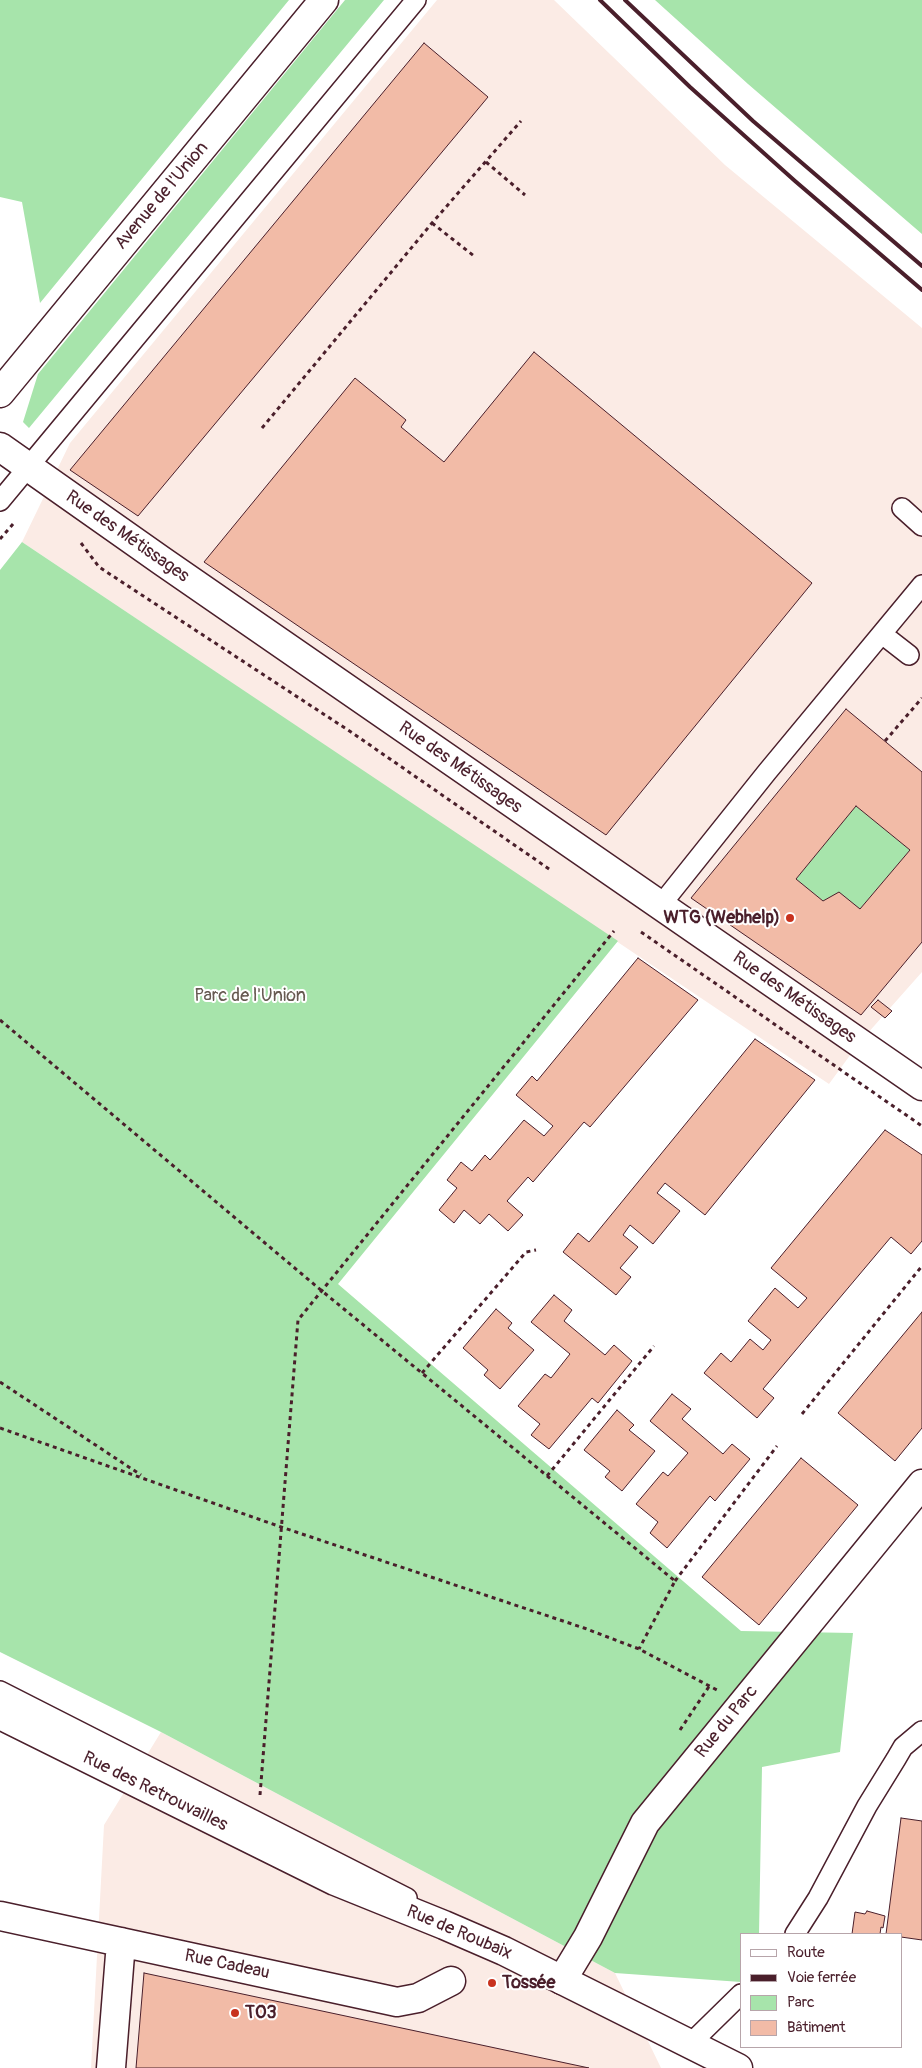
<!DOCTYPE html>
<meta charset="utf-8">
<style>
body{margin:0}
#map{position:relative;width:922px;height:2068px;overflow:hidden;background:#fff;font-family:Pangolin,sans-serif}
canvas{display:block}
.legend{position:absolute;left:740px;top:1933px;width:162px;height:115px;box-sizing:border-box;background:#fff;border:1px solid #b7a5aa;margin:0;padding:6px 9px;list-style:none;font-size:15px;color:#4a1f2b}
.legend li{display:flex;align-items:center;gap:10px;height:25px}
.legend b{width:25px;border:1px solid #b7a5aa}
</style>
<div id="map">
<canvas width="922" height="2068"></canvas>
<ul class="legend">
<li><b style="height:6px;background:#fff"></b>Route</li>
<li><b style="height:6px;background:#4a1f2b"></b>Voie ferrée</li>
<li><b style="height:14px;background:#a7e4ab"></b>Parc</li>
<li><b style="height:14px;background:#f2bba7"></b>Bâtiment</li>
</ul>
</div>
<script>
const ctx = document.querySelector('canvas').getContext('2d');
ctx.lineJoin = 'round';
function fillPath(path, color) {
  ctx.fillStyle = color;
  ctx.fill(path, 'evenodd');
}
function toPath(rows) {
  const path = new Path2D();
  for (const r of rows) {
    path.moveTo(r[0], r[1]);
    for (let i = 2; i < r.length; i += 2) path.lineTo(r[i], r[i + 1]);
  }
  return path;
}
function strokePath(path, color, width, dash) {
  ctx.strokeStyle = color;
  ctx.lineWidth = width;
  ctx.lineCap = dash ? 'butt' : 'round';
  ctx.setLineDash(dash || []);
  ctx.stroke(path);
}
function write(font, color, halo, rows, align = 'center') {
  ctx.font = font + ' Pangolin,sans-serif';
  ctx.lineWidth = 4;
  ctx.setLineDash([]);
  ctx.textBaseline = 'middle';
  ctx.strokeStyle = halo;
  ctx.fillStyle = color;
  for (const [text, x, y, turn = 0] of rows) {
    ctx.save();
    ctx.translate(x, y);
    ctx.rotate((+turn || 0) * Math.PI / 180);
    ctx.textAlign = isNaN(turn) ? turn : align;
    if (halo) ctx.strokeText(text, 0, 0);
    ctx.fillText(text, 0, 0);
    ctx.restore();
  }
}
const built = toPath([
 [437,0,554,0,725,165,922,328,922,972,859,1043,829,1084,22,542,70,443],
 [161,1732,615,1973,661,2068,91,2068,104,1825]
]);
const green = toPath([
 [0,0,289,0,40,303,22,202,0,197],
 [345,0,384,0,29,428,23,422,38,374],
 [655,0,922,0,922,234,748,84],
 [22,542,618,941,338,1284,741,1631,853,1633,840,1752,762,1767,759,1934,741,1934,741,1982,615,1973,161,1732,0,1652,0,570],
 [856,806,910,850,860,909,823,901,796,879]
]);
const building = toPath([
 [424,43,488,97,138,516,70,470,424,43],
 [534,352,812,583,606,835,204,562,355,378,406,420,401,427,444,462,534,352],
 [846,709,922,772,922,942,861,1015,691,898,846,709],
 [856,806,910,850,860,909,839,892,823,901,796,879,856,806],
 [638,958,698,1000,590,1127,584,1122,533,1182,528,1177,507,1201,523,1215,508,1231,489,1214,480,1224,464,1210,454,1223,439,1210,457,1188,447,1180,461,1162,472,1171,485,1155,490,1160,524,1120,544,1136,553,1126,516,1095,532,1076,537,1081,638,958],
 [878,1000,892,1011,885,1018,871,1007,878,1000],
 [755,1039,815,1080,705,1215,665,1183,657,1193,680,1211,653,1244,630,1225,623,1235,638,1247,620,1268,631,1277,616,1295,563,1252,578,1233,589,1242,755,1039],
 [885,1130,922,1155,922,1241,911,1254,891,1237,763,1389,774,1398,757,1418,704,1373,721,1353,731,1362,750,1339,763,1350,771,1340,748,1321,775,1288,798,1308,807,1298,771,1268,885,1130],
 [554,1295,572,1310,564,1321,605,1355,614,1345,632,1361,598,1403,592,1398,549,1449,531,1435,540,1424,518,1406,545,1374,551,1378,570,1354,531,1322,554,1295],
 [496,1309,512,1323,508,1328,534,1350,500,1389,484,1375,488,1370,463,1348,496,1309],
 [922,1312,922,1428,895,1461,838,1413,922,1312],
 [672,1394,691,1409,682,1419,723,1454,732,1444,750,1459,715,1501,710,1496,667,1548,650,1533,658,1522,636,1504,663,1472,668,1476,688,1453,650,1421,672,1394],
 [617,1410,634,1425,629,1430,655,1451,622,1491,605,1477,610,1471,584,1450,617,1410],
 [801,1458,858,1505,759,1625,702,1577,801,1458],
 [901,1818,922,1821,922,1940,901,1937,901,1934,886,1934,901,1818],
 [867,1911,885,1916,883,1928,881,1927,880,1934,852,1934,855,1912,865,1914,867,1911],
 [144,1973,589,2068,136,2068,144,1973]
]);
const path = toPath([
 [486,162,525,195],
 [432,223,474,256],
 [262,428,432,223,521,121],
 [0,539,13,524],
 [81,543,99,567,351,732,552,871],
 [885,741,922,698],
 [641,932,922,1126],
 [0,1020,322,1291,675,1581,639,1649],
 [422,1373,526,1252,536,1250],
 [0,1382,141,1475],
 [802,1414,922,1266],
 [0,1428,281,1527,584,1628,639,1649,717,1690],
 [547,1476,654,1346],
 [675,1581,777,1446],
 [680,1730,710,1685],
 [260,1795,298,1320,614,931]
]);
const lane = toPath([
 [0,501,416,0],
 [902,508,922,526],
 [882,634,909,655],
 [660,906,767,772,922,585],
 [0,1691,407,1898],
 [795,1934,818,1898,867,1806,896,1759,903,1747,922,1731],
 [690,2044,741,1994]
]);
const street = toPath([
 [0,393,324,0],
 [0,447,162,561,922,1086],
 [0,1916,397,2002,418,1998,451,1981],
 [562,1980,588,1937,645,1823,922,1484],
 [111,2068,121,1942]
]);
const secondary = toPath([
 [0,1715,335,1881,444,1925,504,1951,738,2068]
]);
const rail = toPath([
 [600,0,690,87,795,181,922,290],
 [625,0,753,121,922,266]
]);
const markers = [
 [790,918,5,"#c8321e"],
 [492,1983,5,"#c8321e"],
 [235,2013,5,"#c8321e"]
];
const streetNames = [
 ["Avenue de l'Union",162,196,-50],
 ["Rue des Métissages",127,537,35],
 ["Rue des Métissages",460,768,35],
 ["Rue des Métissages",794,998,35],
 ["Rue du Parc",727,1722,-51],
 ["Rue des Retrouvailles",155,1792,26],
 ["Rue de Roubaix",459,1933,23],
 ["Rue Cadeau",227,1965,12]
];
const poiNames = [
 ["WTG (Webhelp)",780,918,"right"],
 ["Tossée",502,1983],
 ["TO3",245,2013]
];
const parkNames = [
 ["Parc de l'Union",250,996]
];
fillPath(built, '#fbebe5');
fillPath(green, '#a7e4ab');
fillPath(building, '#f2bba7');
strokePath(building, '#4a1f2b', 1);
strokePath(lane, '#4a1f2b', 22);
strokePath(street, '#4a1f2b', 31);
strokePath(secondary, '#4a1f2b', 31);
strokePath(path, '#4a1f2b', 3, [4, 4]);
strokePath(lane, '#fff', 19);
strokePath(street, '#fff', 28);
strokePath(secondary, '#fff', 28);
strokePath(rail, '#4a1f2b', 4);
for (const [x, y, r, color] of markers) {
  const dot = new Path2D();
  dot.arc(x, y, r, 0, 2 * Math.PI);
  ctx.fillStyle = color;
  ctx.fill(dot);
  strokePath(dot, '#fff', 2);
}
write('18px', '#4a1f2b', '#fff', streetNames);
write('bold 18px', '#4a1f2b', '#fff', poiNames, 'left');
write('18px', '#665a51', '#fff', parkNames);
</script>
